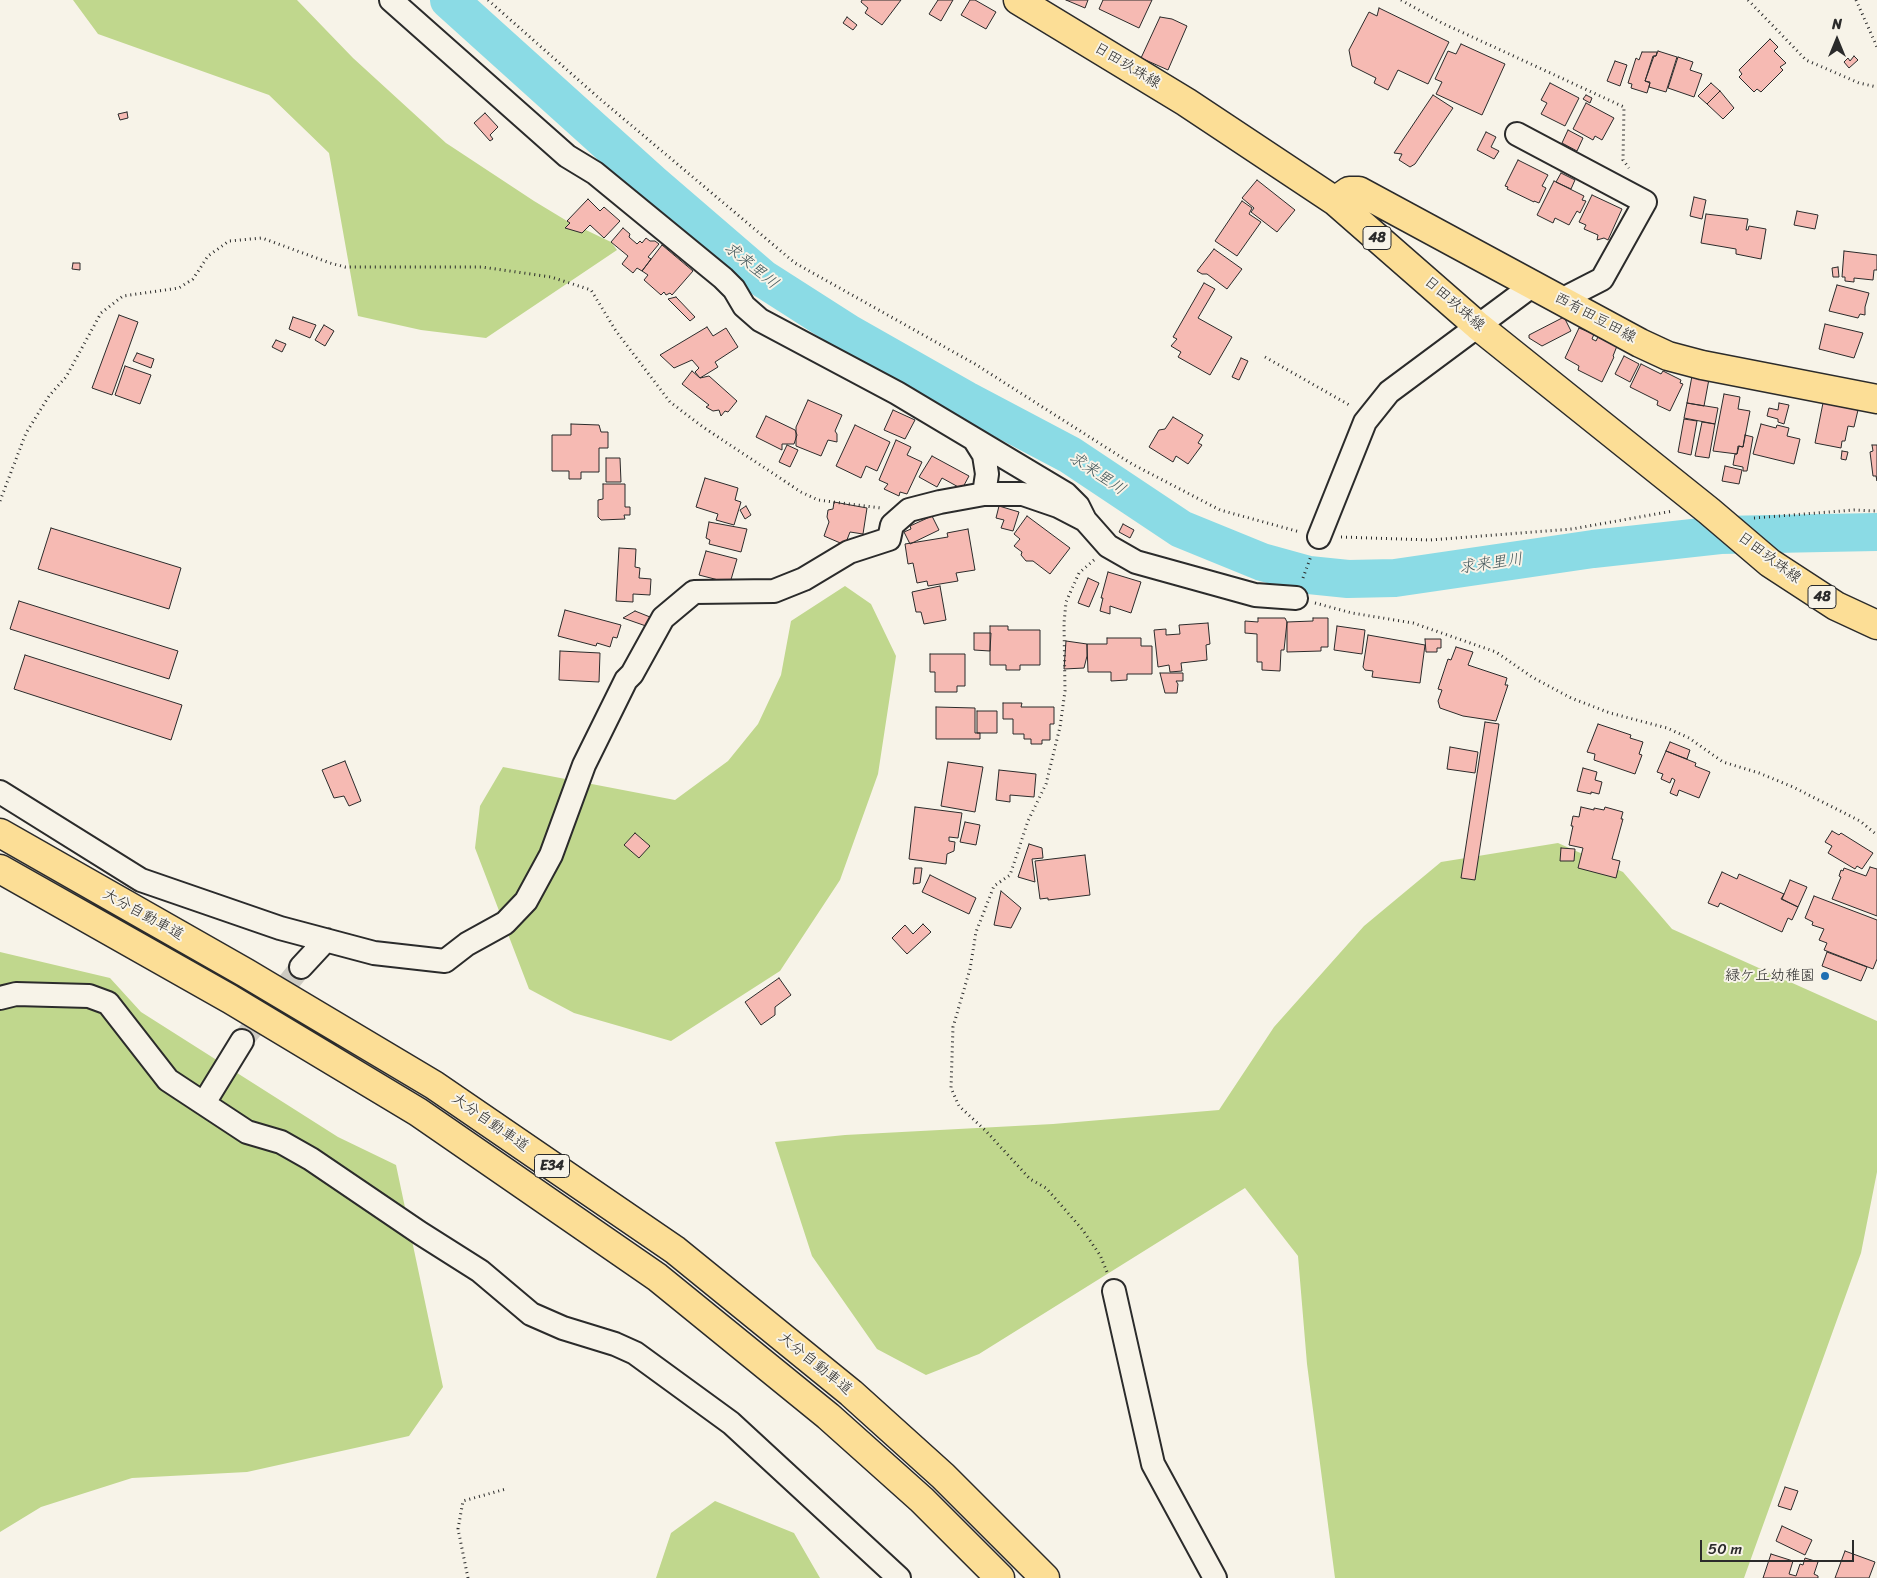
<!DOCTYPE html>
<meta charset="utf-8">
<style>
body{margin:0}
#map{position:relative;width:1877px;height:1578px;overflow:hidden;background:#f7f3e8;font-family:Sriracha,sans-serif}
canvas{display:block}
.north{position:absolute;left:1812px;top:15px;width:50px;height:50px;-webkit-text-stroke:4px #f7f3e8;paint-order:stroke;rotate:0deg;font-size:14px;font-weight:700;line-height:20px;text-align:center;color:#2b2b2b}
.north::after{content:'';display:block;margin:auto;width:18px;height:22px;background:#2b2b2b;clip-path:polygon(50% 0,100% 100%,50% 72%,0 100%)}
.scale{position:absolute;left:1700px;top:1540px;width:154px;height:22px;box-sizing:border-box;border:2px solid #2b2b2b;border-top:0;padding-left:6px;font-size:15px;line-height:18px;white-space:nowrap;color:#2b2b2b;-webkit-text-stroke:4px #f7f3e8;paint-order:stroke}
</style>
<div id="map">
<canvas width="1877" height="1578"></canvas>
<div class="north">N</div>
<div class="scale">50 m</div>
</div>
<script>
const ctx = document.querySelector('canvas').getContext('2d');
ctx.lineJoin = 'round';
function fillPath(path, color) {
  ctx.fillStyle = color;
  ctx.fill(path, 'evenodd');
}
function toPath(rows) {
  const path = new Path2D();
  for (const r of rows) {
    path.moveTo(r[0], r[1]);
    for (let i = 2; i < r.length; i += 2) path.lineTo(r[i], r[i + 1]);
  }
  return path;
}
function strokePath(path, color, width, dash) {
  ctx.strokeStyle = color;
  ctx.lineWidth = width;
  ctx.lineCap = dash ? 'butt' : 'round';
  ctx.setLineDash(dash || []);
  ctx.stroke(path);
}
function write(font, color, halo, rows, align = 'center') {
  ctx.font = font + ' Sriracha,"Klee One",sans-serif';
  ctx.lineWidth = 4;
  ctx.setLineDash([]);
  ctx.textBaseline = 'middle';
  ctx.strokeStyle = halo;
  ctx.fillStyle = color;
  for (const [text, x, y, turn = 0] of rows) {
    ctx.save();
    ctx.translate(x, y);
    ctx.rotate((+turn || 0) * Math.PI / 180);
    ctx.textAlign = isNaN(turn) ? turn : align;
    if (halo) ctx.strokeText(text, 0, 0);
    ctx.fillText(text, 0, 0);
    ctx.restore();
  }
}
const green = toPath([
 [73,0,297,0,353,58,446,143,534,201,567,221,611,242,617,250,486,338,421,330,358,316,329,153,269,95,98,34],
 [845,586,871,604,896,656,878,774,840,880,780,971,671,1041,574,1013,529,989,475,848,480,806,503,767,675,800,728,761,758,724,781,675,791,621],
 [1558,843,1623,872,1672,929,1877,1021,1877,1172,1861,1253,1744,1578,1335,1578,1307,1364,1298,1256,1245,1188,979,1354,926,1375,877,1349,812,1256,775,1142,845,1135,1053,1124,1219,1110,1274,1027,1364,926,1441,862],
 [0,952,110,978,141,1012,338,1137,396,1165,443,1387,409,1436,247,1472,132,1478,41,1507,0,1532],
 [715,1501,794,1533,820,1578,656,1578,671,1533]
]);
const river = toPath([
 [449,0,652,183,762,278,848,333,966,400,1070,455,1181,529,1262,562,1309,575,1348,579,1395,578,1593,549,1720,535,1877,532]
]);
const building = toPath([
 [862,0,901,0,882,25,865,13,868,8,861,2,862,0],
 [938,0,953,0,941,21,929,14,938,0],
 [970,0,975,0,996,12,986,29,961,15,970,0],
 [1066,0,1088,0,1085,8,1066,0],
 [1103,0,1152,0,1139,28,1099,9,1103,0],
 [1379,8,1449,42,1428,84,1398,70,1388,90,1374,83,1376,78,1352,66,1349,50,1369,12,1377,16,1379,8],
 [847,17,857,25,853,30,843,23,847,17],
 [1160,17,1172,19,1187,26,1168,70,1141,58,1160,17],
 [1770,39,1778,47,1774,51,1786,63,1780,67,1783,70,1761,92,1757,89,1754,92,1739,77,1742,74,1739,70,1770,39],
 [1461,44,1505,64,1482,115,1436,94,1442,82,1435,79,1448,51,1456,54,1461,44],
 [1658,51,1677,57,1666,92,1649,87,1650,82,1645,81,1654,56,1656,56,1658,51],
 [1642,52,1657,52,1656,56,1653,56,1645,81,1650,83,1647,93,1631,88,1632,84,1628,83,1636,58,1639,60,1642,52],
 [1854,56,1858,60,1849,68,1844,62,1848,58,1850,61,1854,56],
 [1678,57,1693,62,1690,70,1702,74,1694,97,1668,88,1678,57],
 [1615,61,1627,65,1620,86,1607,81,1615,61],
 [1550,83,1579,98,1565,126,1541,114,1547,103,1541,100,1550,83],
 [1711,83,1720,91,1707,104,1698,96,1711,83],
 [1720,91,1734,108,1723,119,1707,104,1720,91],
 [1433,95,1453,108,1415,164,1410,167,1399,160,1402,154,1394,153,1433,95],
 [1586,95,1592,98,1590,103,1583,99,1586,95],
 [1586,103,1614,118,1602,140,1595,136,1593,140,1573,129,1586,103],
 [127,112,128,118,120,120,118,114,127,112],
 [485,113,498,127,490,135,493,139,490,141,474,123,485,113],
 [1568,130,1583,138,1577,151,1562,143,1568,130],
 [1486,132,1496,137,1491,147,1499,151,1494,159,1477,150,1486,132],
 [1518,160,1548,175,1542,186,1546,188,1539,203,1534,201,1534,202,1507,189,1508,187,1505,186,1518,160],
 [1561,173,1575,180,1571,189,1556,182,1561,173],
 [1257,180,1295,210,1277,232,1251,212,1254,208,1242,198,1257,180],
 [1554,181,1584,196,1582,200,1586,201,1580,213,1577,211,1569,225,1555,218,1553,223,1537,215,1554,181],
 [1592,195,1622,209,1608,240,1604,238,1597,240,1598,235,1584,229,1586,225,1579,222,1592,195],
 [1694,197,1706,200,1702,219,1690,216,1694,197],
 [588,199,600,211,604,207,620,221,604,238,590,225,582,233,565,228,570,223,567,221,588,199],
 [1242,201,1252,208,1249,214,1261,222,1237,256,1215,241,1242,201],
 [1797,211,1818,215,1815,229,1794,225,1797,211],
 [1706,214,1748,219,1746,230,1748,230,1749,226,1766,229,1761,259,1736,254,1736,249,1701,243,1706,214],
 [623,228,630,234,629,237,637,244,640,241,642,243,646,238,650,241,655,241,659,244,648,257,651,259,642,271,637,268,633,273,622,264,628,256,611,242,623,228],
 [662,245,693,271,672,295,670,293,666,295,664,292,661,295,644,280,648,275,642,271,662,245],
 [1214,249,1242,269,1227,289,1207,274,1202,274,1197,271,1214,249],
 [1844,251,1877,255,1877,270,1874,270,1873,280,1854,278,1854,282,1845,281,1845,277,1842,277,1844,251],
 [73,263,80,263,80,270,72,269,73,263],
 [1838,267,1839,277,1833,277,1832,268,1838,267],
 [1204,283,1215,289,1198,318,1232,337,1210,375,1178,357,1181,352,1171,346,1177,339,1173,337,1204,283],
 [1837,285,1869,293,1865,307,1865,315,1860,314,1858,318,1829,311,1837,285],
 [676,297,695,317,690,321,668,299,676,297],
 [119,315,138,322,112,395,92,388,119,315],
 [293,317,316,325,310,338,289,329,293,317],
 [1564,317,1571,331,1542,346,1529,338,1529,335,1564,317],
 [1825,324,1863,333,1854,358,1819,349,1825,324],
 [324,325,334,331,325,346,315,340,324,325],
 [707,327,713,336,726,328,738,347,715,362,718,367,700,378,695,372,699,368,692,360,674,368,660,355,707,327],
 [1579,328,1594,334,1592,339,1596,341,1598,337,1617,346,1613,356,1614,357,1602,382,1578,370,1579,366,1565,358,1579,328],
 [276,340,286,344,282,352,272,347,276,340],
 [137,353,154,359,151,368,133,361,137,353],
 [1624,356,1639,364,1630,382,1615,374,1624,356],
 [1241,358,1248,361,1239,380,1232,377,1241,358],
 [1641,364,1661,374,1663,371,1681,380,1680,383,1683,384,1670,411,1657,405,1658,401,1630,387,1641,364],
 [125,366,151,375,140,404,115,395,125,366],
 [692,371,700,378,709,376,737,401,728,412,725,411,721,416,719,410,713,411,706,407,709,405,682,384,692,371],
 [1692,376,1709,379,1704,406,1687,403,1692,376],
 [1724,394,1740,397,1738,409,1750,411,1743,447,1738,446,1737,454,1713,451,1724,394],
 [808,400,842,415,835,431,837,434,837,442,828,440,821,456,796,446,796,427,808,400],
 [1687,403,1718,408,1715,424,1684,418,1687,403],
 [1779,403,1789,405,1784,424,1778,422,1778,419,1767,416,1769,408,1778,410,1779,403],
 [1823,403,1858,410,1854,427,1848,426,1845,441,1842,441,1841,448,1815,443,1823,403],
 [893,410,915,420,905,439,884,430,893,410],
 [766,416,795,430,797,435,794,444,782,444,782,450,756,437,766,416],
 [1173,417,1203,435,1198,443,1202,445,1188,464,1176,456,1173,462,1149,447,1159,430,1165,429,1173,417],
 [1684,419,1697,421,1691,455,1678,452,1684,419],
 [1702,422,1715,424,1709,458,1695,456,1702,422],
 [571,424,599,425,601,432,608,432,608,448,599,448,599,472,581,472,581,479,569,479,569,471,552,471,552,435,571,435,571,424],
 [1761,424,1776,428,1777,425,1789,428,1787,436,1800,439,1794,464,1753,454,1761,424],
 [855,425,890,442,877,471,866,466,861,478,836,466,855,425],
 [1745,435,1753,437,1747,471,1743,471,1743,467,1733,465,1735,454,1737,454,1739,446,1743,447,1745,435],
 [896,440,911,447,907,455,922,462,907,494,900,492,899,496,884,489,888,484,879,480,896,440],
 [787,445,798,450,790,467,779,462,787,445],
 [1872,445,1877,445,1877,481,1876,476,1873,476,1870,452,1873,451,1872,445],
 [1842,451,1848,452,1846,460,1841,459,1842,451],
 [932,456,969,476,962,489,942,478,937,487,919,477,932,456],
 [606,458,620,458,621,482,606,482,606,458],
 [1725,466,1742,470,1739,484,1722,481,1725,466],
 [705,478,738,488,735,500,741,502,734,525,716,520,718,514,696,507,705,478],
 [603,484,625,484,625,507,630,507,630,515,624,515,625,519,601,520,598,517,598,500,603,499,603,484],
 [834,502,867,508,863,534,850,532,845,545,824,536,829,522,827,517,828,510,833,509,834,502],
 [746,506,751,515,745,519,740,510,746,506],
 [999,506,1019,512,1013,531,1001,528,1004,520,996,518,999,506],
 [932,516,939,530,910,544,904,532,911,529,910,526,932,516],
 [1027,516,1070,548,1050,574,1033,561,1026,561,1021,555,1022,552,1014,546,1020,539,1014,534,1027,516],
 [709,522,747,529,741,552,709,544,710,540,706,538,709,522],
 [1123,524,1134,530,1130,538,1119,532,1123,524],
 [51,528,181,568,169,609,38,569,51,528],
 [968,529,975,570,956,573,958,581,928,586,927,581,917,583,913,563,908,564,905,544,948,537,947,533,968,529],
 [619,548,636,549,635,567,640,568,639,578,651,579,650,595,633,594,633,602,616,601,619,548],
 [706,551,737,559,730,583,699,575,706,551],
 [1108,572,1141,582,1131,613,1110,606,1110,614,1100,611,1103,598,1101,598,1108,572],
 [1088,578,1099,583,1089,607,1078,603,1088,578],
 [940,586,946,620,924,624,921,612,916,612,912,592,940,586],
 [19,601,178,651,169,679,10,629,19,601],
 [565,610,621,625,617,638,613,637,610,647,597,643,596,646,558,636,565,610],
 [635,611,650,617,646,626,623,618,635,611],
 [1258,618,1285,618,1287,622,1284,650,1281,650,1280,671,1262,670,1262,662,1257,662,1257,634,1245,633,1245,621,1258,622,1258,618],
 [1313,618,1328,618,1328,647,1321,647,1321,651,1287,652,1287,622,1313,621,1313,618],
 [1208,623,1210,644,1206,645,1207,660,1181,663,1182,671,1170,672,1169,665,1158,667,1154,630,1166,629,1166,635,1180,634,1179,625,1208,623],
 [990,626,1008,626,1008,630,1040,630,1040,665,1020,665,1020,670,1006,670,1006,665,990,665,990,626],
 [1337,626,1365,630,1362,654,1334,650,1337,626],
 [974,633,991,633,990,651,974,650,974,633],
 [1368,635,1425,645,1420,683,1372,677,1373,671,1365,670,1363,667,1368,635],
 [1107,638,1141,638,1141,646,1152,646,1152,674,1127,674,1127,680,1111,681,1111,672,1088,672,1087,644,1107,644,1107,638],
 [1425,639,1441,639,1441,648,1437,648,1437,652,1426,652,1425,639],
 [1066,641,1087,644,1087,656,1084,668,1064,669,1066,641],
 [1456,647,1473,652,1468,665,1507,678,1505,685,1508,685,1496,721,1463,716,1440,708,1438,701,1442,690,1438,689,1448,659,1451,660,1456,647],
 [560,651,600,653,599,682,559,680,560,651],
 [930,654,965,654,965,686,957,686,957,692,935,692,935,672,930,672,930,654],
 [25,655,182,705,171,740,14,689,25,655],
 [1160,673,1183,673,1183,681,1176,681,1178,684,1177,693,1165,693,1160,673],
 [1003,703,1022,703,1021,707,1054,707,1054,724,1050,724,1050,740,1042,740,1042,744,1031,744,1031,739,1024,739,1024,734,1013,734,1013,719,1003,719,1003,703],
 [936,707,975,708,975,733,980,733,980,739,936,739,936,707],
 [977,711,997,711,997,733,977,733,977,711],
 [1485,722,1499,724,1475,880,1461,878,1485,722],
 [1598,724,1631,735,1630,738,1643,742,1639,754,1642,755,1635,774,1594,760,1595,754,1587,752,1598,724],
 [1670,742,1690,750,1687,759,1666,751,1670,742],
 [1450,747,1478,752,1475,773,1447,769,1450,747],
 [1666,751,1696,763,1695,766,1710,772,1699,798,1679,790,1677,796,1670,793,1675,780,1672,778,1670,783,1661,779,1663,774,1657,772,1666,751],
 [345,761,361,801,349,806,344,796,334,798,322,770,345,761],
 [948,762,983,767,975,812,941,806,948,762],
 [1583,768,1597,772,1595,780,1602,782,1599,794,1591,792,1591,794,1577,791,1583,768],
 [999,770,1036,774,1034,797,1010,795,1010,802,996,800,999,770],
 [915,807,962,813,958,838,949,837,949,841,955,842,954,851,947,854,946,864,909,859,915,807],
 [1581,807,1594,810,1594,808,1604,810,1605,807,1623,812,1621,819,1623,819,1612,859,1620,861,1616,878,1578,868,1583,848,1569,845,1573,826,1571,826,1573,816,1579,817,1581,807],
 [965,822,980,825,976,845,960,842,965,822],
 [1832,831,1839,835,1841,833,1873,853,1862,869,1857,866,1855,869,1828,853,1832,846,1825,842,1832,831],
 [635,833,650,846,639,858,624,845,635,833],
 [1029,844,1042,848,1043,858,1032,859,1035,882,1018,877,1029,844],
 [1561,848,1575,849,1574,861,1560,861,1561,848],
 [1085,855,1090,895,1048,900,1048,898,1040,899,1035,861,1085,855],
 [1870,867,1877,869,1877,916,1832,899,1841,877,1839,876,1841,870,1843,871,1844,868,1866,876,1870,867],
 [915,868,922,868,920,883,913,884,915,868],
 [1722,872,1737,879,1739,874,1784,894,1781,899,1798,907,1792,920,1788,918,1782,932,1720,903,1718,907,1708,903,1722,872],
 [930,875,976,898,969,914,922,892,930,875],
 [1790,880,1807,887,1798,907,1782,899,1790,880],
 [1001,891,1021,908,1011,928,994,925,1001,891],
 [1814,896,1877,920,1877,959,1873,969,1824,950,1827,943,1819,940,1824,929,1812,925,1813,922,1805,918,1814,896],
 [923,924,931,932,907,954,892,938,905,925,913,934,923,924],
 [1827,952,1867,967,1861,981,1822,966,1827,952],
 [779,978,791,995,775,1007,775,1015,761,1025,745,1002,779,978],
 [1785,1487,1798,1491,1791,1510,1778,1506,1785,1487],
 [1782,1526,1812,1540,1805,1555,1776,1541,1782,1526],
 [1845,1551,1875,1562,1869,1578,1835,1578,1845,1551],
 [1771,1554,1793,1561,1789,1574,1796,1576,1800,1564,1803,1565,1805,1558,1818,1562,1814,1574,1818,1576,1818,1578,1763,1578,1771,1554]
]);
const minorTunnel = toPath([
 [242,1041,301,967]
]);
const path = toPath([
 [488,0,600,99,795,263,975,364,1132,464,1220,510,1300,532],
 [1401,0,1442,23,1624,107,1623,160,1629,168],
 [1748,0,1806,60,1859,83,1877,87],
 [1856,0,1877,47],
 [1265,357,1351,406],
 [0,501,26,433,49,396,66,377,101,313,123,296,179,288,193,279,208,256,229,241,262,238,330,263,345,267,482,267,551,277,591,290,616,331,670,402,703,427,801,492,818,500,881,508],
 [1754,518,1854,510,1877,511],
 [1341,537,1430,540,1572,529,1673,511],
 [1094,560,1079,573,1066,602,1064,623,1065,691,1060,727,1046,784,1028,821,1010,875,994,886,976,932,970,969,953,1027,951,1088,959,1106,986,1131,1030,1179,1046,1188,1082,1229,1100,1255,1107,1272],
 [1303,578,1311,556],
 [1315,603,1352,613,1413,623,1496,652,1532,677,1571,698,1610,713,1667,728,1689,738,1723,762,1759,773,1793,787,1860,821,1877,835],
 [468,1578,458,1529,463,1501,506,1489]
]);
const minor = toPath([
 [391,0,567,156,595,173,723,278,734,289,744,306,760,320,897,393,974,439,984,455,987,474,984,494],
 [1517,134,1645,202,1602,279,1561,300],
 [974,439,1066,494,1078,506,1085,520,1108,546,1136,562,1255,595,1296,598],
 [1319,537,1365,422,1389,392,1533,285],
 [0,792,141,880,280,928,374,953,445,961,467,944,505,923,526,901,551,855,584,765,626,680,632,674,663,618,694,592,774,591,804,579,849,552,889,539,892,525,909,510,940,502,984,494,1023,494,1058,506,1085,520],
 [301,967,326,940],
 [0,998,16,994,89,996,108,1003,168,1080,247,1132,281,1142,311,1159,420,1233,480,1271,531,1314,563,1328,615,1344,635,1353,731,1423,899,1578],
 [204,1103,242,1041],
 [1114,1291,1153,1464,1215,1578]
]);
const major = toPath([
 [1018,0,1186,102,1335,201,1478,326,1709,511,1770,563,1836,606,1877,625],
 [1335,201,1349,191,1359,191,1640,343,1668,356,1702,365,1877,399]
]);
const highway = toPath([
 [0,833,246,973,434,1085,675,1250,851,1393,943,1476,1045,1578],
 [0,869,230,999,418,1112,657,1277,828,1416,922,1500,1000,1578]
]);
const markers = [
 [1825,976,5,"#1f6fb2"]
];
const shields = [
 [1377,238,28],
 [1822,597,28],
 [552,1166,35]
];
const shieldNames = [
 ["48",1377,238],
 ["48",1822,597],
 ["E34",552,1166]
];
const streetNames = [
 ["日田玖珠線",1127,66,31],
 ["日田玖珠線",1454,304,41],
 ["西有田豆田線",1595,318,28],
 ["日田玖珠線",1769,558,37],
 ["大分自動車道",143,915,29],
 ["大分自動車道",490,1123,35],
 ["大分自動車道",815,1364,39]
];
const poiNames = [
 ["緑ケ丘幼稚園",1815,976]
];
const waterNames = [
 ["求来里川",751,266,39],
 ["求来里川",1097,474,34],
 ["求来里川",1491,564,-8]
];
fillPath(green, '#c0d78d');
strokePath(river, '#8bdbe5', 38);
fillPath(building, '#f6bab3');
strokePath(building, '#2b2b2b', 1);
strokePath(minorTunnel, '#cecbc2', 22, [22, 11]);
strokePath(minor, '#2b2b2b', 26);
strokePath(major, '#2b2b2b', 31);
strokePath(highway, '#2b2b2b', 31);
strokePath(path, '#2b2b2b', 3, [1, 4]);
strokePath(minor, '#f7f3e8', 22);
strokePath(major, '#fcde96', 28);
strokePath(highway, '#fcde96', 28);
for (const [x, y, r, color] of markers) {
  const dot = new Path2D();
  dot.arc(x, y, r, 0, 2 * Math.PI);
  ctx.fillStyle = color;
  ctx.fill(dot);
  strokePath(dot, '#f7f3e8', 2);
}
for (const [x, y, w] of shields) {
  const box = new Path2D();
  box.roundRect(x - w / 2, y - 11.5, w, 23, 4);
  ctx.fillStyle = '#f7f3e8';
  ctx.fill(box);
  strokePath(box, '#2b2b2b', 1);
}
write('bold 14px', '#2b2b2b', null, shieldNames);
write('15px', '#2b2b2b', '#f7f3e8', streetNames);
write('15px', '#2b2b2b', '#f7f3e8', poiNames, 'right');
write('italic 16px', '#43575a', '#f7f3e8', waterNames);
</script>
